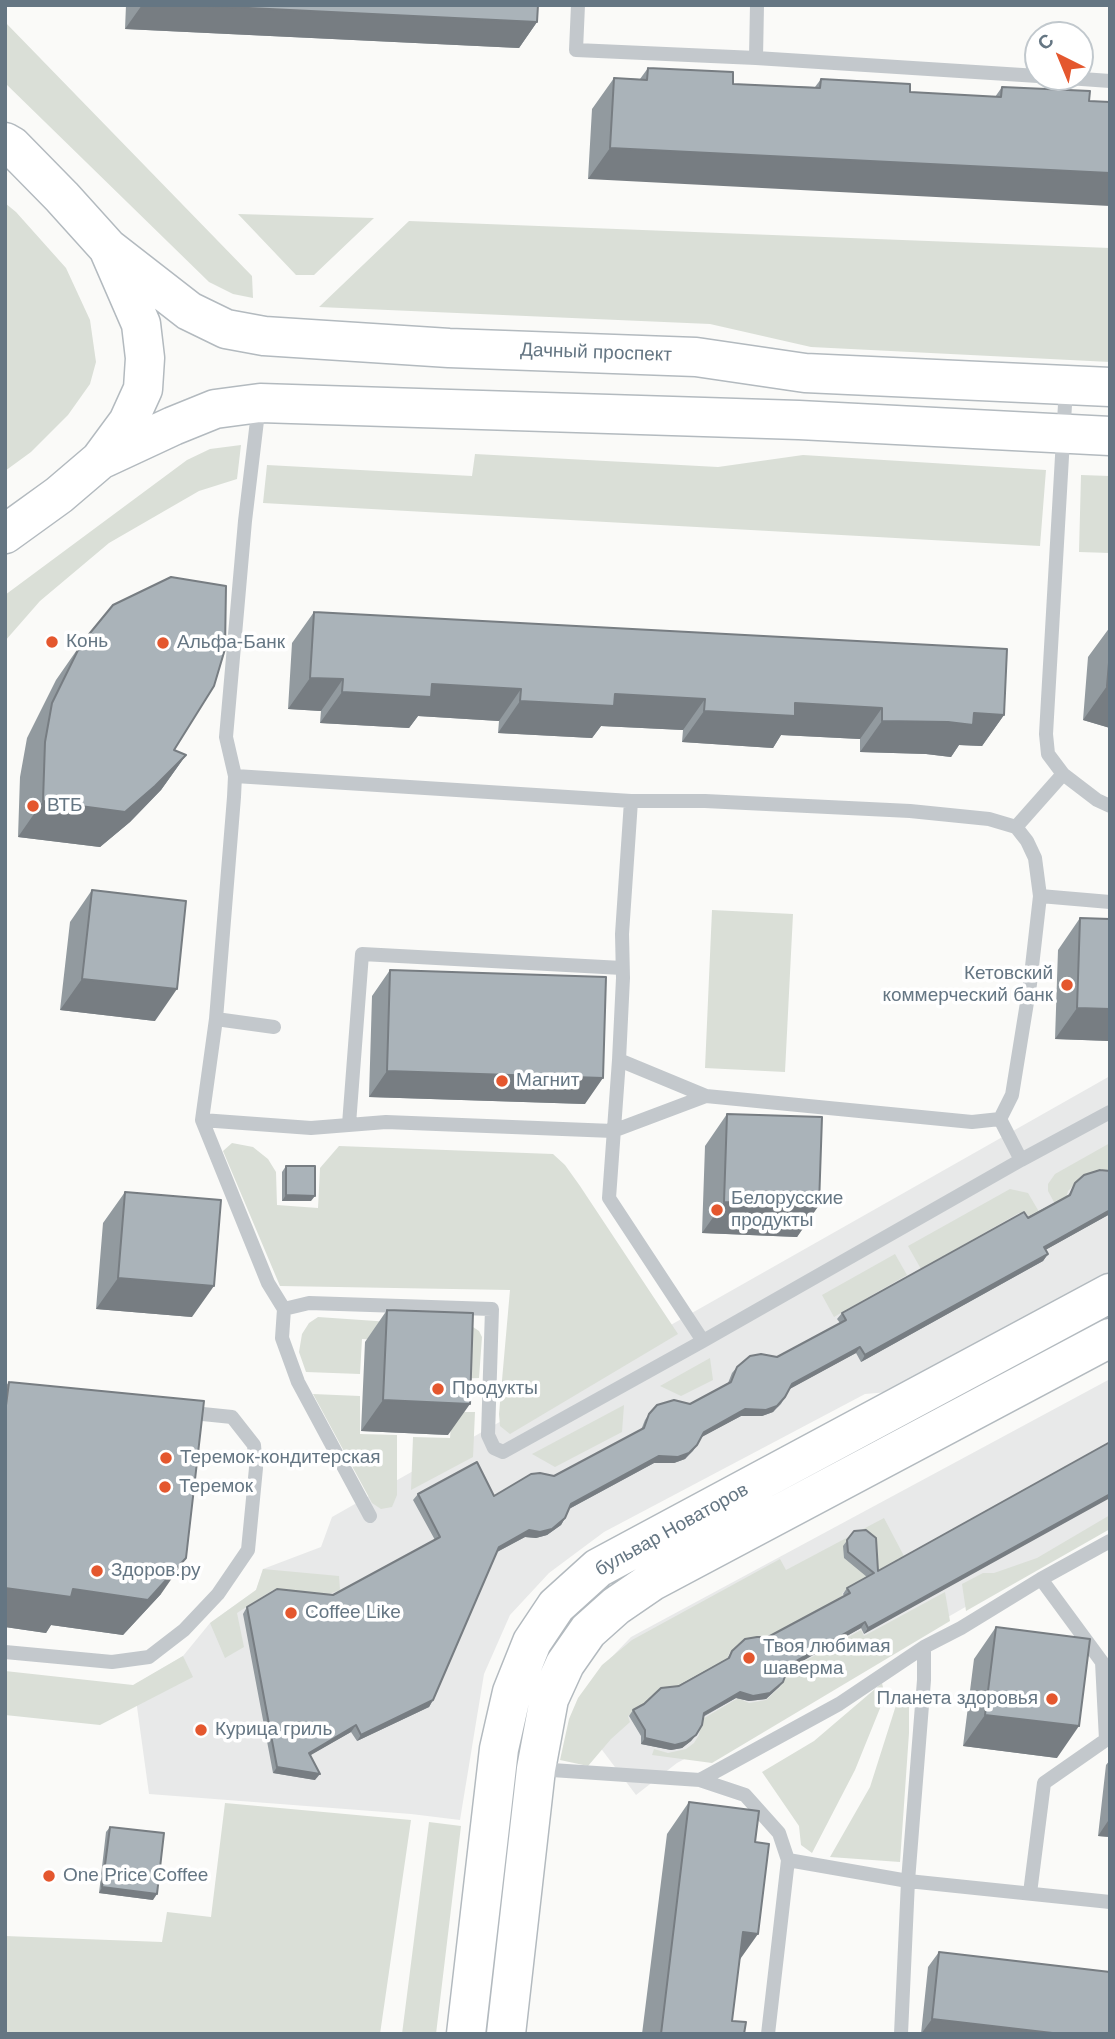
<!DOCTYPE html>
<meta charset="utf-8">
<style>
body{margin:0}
#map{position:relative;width:1115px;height:2039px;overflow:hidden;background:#fafaf8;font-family:Arial,sans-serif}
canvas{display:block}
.frame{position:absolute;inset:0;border:7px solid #657683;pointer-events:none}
.north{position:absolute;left:1024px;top:21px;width:70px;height:70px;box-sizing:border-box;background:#fff;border:2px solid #c1c8cd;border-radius:50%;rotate:317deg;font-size:19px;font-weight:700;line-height:28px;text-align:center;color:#657683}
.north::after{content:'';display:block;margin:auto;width:24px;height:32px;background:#e4572e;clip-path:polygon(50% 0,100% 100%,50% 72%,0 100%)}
</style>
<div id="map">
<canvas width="1115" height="2039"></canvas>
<div class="frame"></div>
<div class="north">С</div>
</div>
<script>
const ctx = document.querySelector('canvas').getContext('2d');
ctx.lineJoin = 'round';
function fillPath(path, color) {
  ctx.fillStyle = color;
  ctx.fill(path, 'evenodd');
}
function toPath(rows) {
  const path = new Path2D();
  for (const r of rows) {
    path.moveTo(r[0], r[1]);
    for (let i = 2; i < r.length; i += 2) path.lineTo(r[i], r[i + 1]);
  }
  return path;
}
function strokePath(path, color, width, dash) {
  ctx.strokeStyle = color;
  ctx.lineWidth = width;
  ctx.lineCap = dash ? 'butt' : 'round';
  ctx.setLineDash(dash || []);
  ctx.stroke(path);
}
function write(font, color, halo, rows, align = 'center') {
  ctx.font = font + ' Arial,sans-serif';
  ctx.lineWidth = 7;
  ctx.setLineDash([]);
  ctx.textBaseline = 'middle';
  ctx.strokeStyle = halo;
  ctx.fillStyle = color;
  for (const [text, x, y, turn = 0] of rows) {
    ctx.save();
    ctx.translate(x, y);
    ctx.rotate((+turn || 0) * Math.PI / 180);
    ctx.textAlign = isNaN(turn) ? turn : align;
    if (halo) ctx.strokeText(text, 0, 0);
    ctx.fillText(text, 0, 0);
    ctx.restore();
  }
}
const built = toPath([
 [1110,1076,1110,1283,912,1390,865,1394,604,1532,549,1573,510,1615,484,1674,460,1820,411,1814,149,1794,134,1685,183,1656,210,1623,256,1590,263,1569,321,1547,332,1517],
 [1110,1379,1110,1524,934,1625,677,1763,636,1795,581,1722,605,1664,631,1637]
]);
const green = toPath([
 [5,22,252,276,253,298,233,294,209,282,5,83],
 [5,203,16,212,66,268,90,320,96,362,90,384,68,415,31,452,5,471],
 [238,214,374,218,314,275,296,275],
 [409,221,1110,248,1110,362,811,347,710,324,319,307],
 [241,445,237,479,199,491,109,543,40,601,5,641,5,595,187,460,210,449],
 [475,454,718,467,803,455,1046,470,1040,546,263,503,267,465,472,476],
 [1081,475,1110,476,1110,553,1079,552],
 [712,910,793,914,785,1072,705,1068],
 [232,1143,253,1147,268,1159,276,1172,277,1205,318,1208,320,1168,339,1146,553,1154,565,1165,580,1186,678,1334,510,1434,500,1426,499,1414,510,1290,280,1286,223,1151],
 [1110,1143,1110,1178,1080,1179,1068,1191,1061,1215,1048,1191,1048,1184,1055,1174],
 [1010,1189,1028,1193,1045,1222,1037,1227,1026,1213,1019,1213,921,1269,908,1246],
 [895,1254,907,1275,834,1317,822,1295],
 [318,1317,405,1323,405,1341,362,1339,360,1374,306,1372,299,1352,302,1334,309,1323],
 [470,1325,479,1331,482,1337,479,1378,453,1379],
 [710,1358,713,1380,681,1396,660,1386],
 [313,1394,360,1396,360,1434,397,1435,397,1495,392,1507,381,1509,372,1503],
 [624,1405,622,1432,555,1467,532,1454],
 [452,1412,475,1412,473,1457,411,1490,413,1437,450,1438],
 [1110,1515,1110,1529,966,1611,962,1584,983,1573,994,1573,1037,1558],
 [884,1518,905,1558,842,1593,844,1598,763,1643,741,1644,730,1652,725,1663,674,1690,658,1691,651,1696,642,1708,628,1716,630,1722,611,1739,588,1766,560,1760,569,1719,578,1698,602,1665,632,1640,780,1559,786,1570],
 [263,1569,339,1576,340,1590,329,1594,273,1590,237,1613,244,1647,225,1658,210,1623,256,1590],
 [945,1592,950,1621,712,1763,652,1755,654,1749,668,1753,686,1749,694,1743,699,1735,701,1720,738,1698,749,1703,766,1700,780,1687,785,1672,861,1630,864,1636],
 [183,1656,193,1677,100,1725,5,1715,5,1671,133,1685],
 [882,1683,885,1696,855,1770,812,1853,801,1845,799,1826,762,1772,814,1741],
 [909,1698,909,1733,900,1862,830,1857,870,1787,898,1699],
 [225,1803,411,1820,380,2034,5,2034,5,1936,162,1942,167,1912,211,1917],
 [429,1822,461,1826,436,2034,402,2034]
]);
const lane = toPath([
 [578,5,576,50,756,58],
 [757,5,756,58,1038,76],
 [1054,77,1110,81],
 [1066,387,1046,734,1048,754,1063,774,1097,800,1110,806],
 [259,404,245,521,226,737,235,776,234,797,216,1019,202,1120,268,1283,284,1309,282,1338,298,1382,370,1516],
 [235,776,631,801,705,801,910,811,989,819,1016,827,1027,841,1035,858,1040,896,1030,984,1012,1095,1000,1119,1021,1160],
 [631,801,622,934,623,978,619,1060,609,1198,703,1341],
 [1016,827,1063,774],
 [1040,896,1110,902],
 [216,1019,274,1027],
 [706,1096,972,1122,1000,1119],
 [202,1120,311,1128,386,1122,613,1131,706,1096,619,1060],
 [349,1124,362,954,622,968],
 [284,1309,309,1303,492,1309,488,1435,494,1448,503,1452,703,1341,1021,1160,1110,1112],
 [1041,1579,1102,1662,1106,1740],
 [5,1652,112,1662,149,1657,184,1630,218,1594,248,1550,256,1468,254,1445,232,1417,183,1412],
 [537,1769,700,1780,839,1704,924,1647,961,1628,1041,1579,1110,1541],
 [700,1780,745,1795,779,1833,788,1860,908,1881,1110,1902],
 [1030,1893,1044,1783,1110,1737],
 [768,2034,788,1860],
 [901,2034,908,1881,924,1680,924,1647]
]);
const secondary = toPath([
 [5,142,12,146,62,197,108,248,141,324,145,358,143,389,128,422,100,460,59,495,5,534],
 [108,248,189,311,226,329,264,336,449,348,696,357,805,373,1110,387],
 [100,460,173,426,215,409,260,403,799,420,1110,436],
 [466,2034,499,1749,512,1692,532,1642,556,1606,598,1568,1110,1293],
 [506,2034,536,1769,549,1699,565,1664,588,1631,616,1606,651,1582,1110,1338]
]);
const wall = toPath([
 [126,5,538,5,537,22,519,48,125,29],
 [648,68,733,84,815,87,821,79,910,92,995,97,1002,87,1090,91,588,179,592,109,614,78,640,79],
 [314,612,1004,715,982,746,959,745,951,757,926,754,860,752,860,739,781,735,773,748,682,742,683,730,601,726,592,738,498,733,499,721,418,716,409,728,320,723,321,711,288,709,292,643],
 [1110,627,1110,728,1083,720,1088,657],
 [81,644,174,750,186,755,161,790,130,822,100,847,18,837,20,777,27,738,56,680],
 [92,890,155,1021,60,1010,70,922],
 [1080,918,1110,1041,1055,1039,1058,950],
 [390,970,585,1104,369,1097,372,996],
 [727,1114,819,1205,797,1237,702,1233,705,1146],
 [286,1166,311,1201,282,1201,282,1172],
 [1075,1183,1110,1214,1045,1250,1048,1254,1043,1261,861,1362,856,1353,789,1389,781,1404,773,1412,762,1416,741,1416,701,1437,693,1451,685,1459,674,1463,654,1463,569,1509,565,1518,561,1525,547,1535,536,1538,525,1537,497,1552,433,1700,429,1707,357,1741,351,1732,310,1755,315,1780,273,1773,243,1614,247,1607,333,1595,435,1540,413,1500,418,1494,494,1496,554,1476,641,1430,645,1420,649,1414,690,1404,728,1383,732,1373,737,1367,777,1357,840,1323,837,1319,842,1313,1068,1196],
 [125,1192,192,1317,96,1309,103,1223],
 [387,1310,448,1435,361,1431,365,1342],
 [9,1382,161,1594,123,1635,51,1625,46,1633,5,1627,5,1387],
 [1110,1442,864,1634,861,1628,787,1669,783,1682,779,1687,766,1699,749,1701,736,1698,703,1717,696,1735,691,1741,682,1748,671,1750,641,1744,641,1736,629,1716,633,1710,727,1659,732,1651,768,1637,844,1596,843,1594,847,1588,867,1577,844,1558,843,1546,854,1531,878,1571],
 [996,1627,1057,1758,963,1746,974,1659],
 [1110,1760,1110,1837,1098,1836,1106,1765],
 [689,1802,739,1961,732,2021,744,2034,642,2034,667,1834],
 [110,1827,153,1900,99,1893,106,1832],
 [939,1952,1110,2034,921,2034,928,1967]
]);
const shadedWall = toPath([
 [142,5,187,5,537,22,519,48,125,29],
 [610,148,1110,173,1110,206,588,179],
 [310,678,343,679,321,711,288,709],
 [432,684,521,689,499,721,418,716,409,728,320,723,342,692],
 [1107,686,1110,687,1110,728,1083,720],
 [615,694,705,699,683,730,601,726,592,738,498,733,520,701],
 [795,703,882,708,860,739,781,735,773,748,682,742,704,711],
 [974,713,1004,715,982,746,959,745,951,757,926,754,860,752,882,721,948,722],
 [186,755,161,790,130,822,100,847,18,837,43,801],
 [82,979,177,989,155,1021,60,1010],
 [1077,1008,1110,1009,1110,1041,1055,1039],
 [387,1071,603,1078,585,1104,369,1097],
 [286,1195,315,1196,311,1201,282,1201],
 [724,1202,819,1205,797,1237,702,1233],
 [1110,1210,1110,1214,1040,1253,1044,1247],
 [1048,1254,1043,1261,861,1362,865,1355],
 [118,1278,214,1286,192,1317,96,1309],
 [860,1347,856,1353,788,1390,792,1384],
 [785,1397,773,1412,762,1416,741,1416,700,1438,704,1432,745,1409],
 [383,1400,470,1404,448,1435,361,1431],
 [697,1445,685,1459,674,1463,654,1463,567,1510,571,1504,659,1456],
 [1110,1494,1110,1498,864,1634,868,1628],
 [565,1518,561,1525,547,1535,536,1538,525,1537,495,1553,499,1547,529,1530],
 [186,1558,161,1594,123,1635,51,1625,46,1633,5,1627,5,1588,73,1589],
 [865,1622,861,1628,785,1671,789,1665],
 [783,1682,779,1687,766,1699,749,1701,736,1698,700,1718,704,1713,740,1692],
 [433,1700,429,1707,357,1741,361,1735],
 [985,1715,1079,1726,1057,1758,963,1746],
 [356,1725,351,1732,304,1759,309,1753],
 [696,1735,691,1741,682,1748,671,1750,641,1744,645,1738],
 [277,1767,320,1774,315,1780,273,1773],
 [1110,1818,1110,1837,1098,1836],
 [102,1887,157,1894,153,1900,99,1893],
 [743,1932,758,1934,736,1965],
 [932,2019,1061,2034,921,2034]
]);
const building = toPath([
 [187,5,538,5,537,22,187,5],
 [648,68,733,72,733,84,820,88,821,79,910,84,910,92,1001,97,1002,87,1090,91,1089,101,1110,102,1110,173,610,148,614,78,647,80,648,68],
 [171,577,226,586,225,649,214,686,174,750,186,755,155,786,125,812,43,801,45,742,52,703,81,644,113,605,171,577],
 [314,612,1007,649,1004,715,974,713,973,725,948,722,882,721,882,708,795,703,795,716,704,711,705,699,615,694,614,706,520,701,521,689,432,684,431,697,342,692,343,679,310,678,314,612],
 [1110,651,1110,687,1107,686,1110,651],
 [92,890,186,901,177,989,82,979,92,890],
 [1080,918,1110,919,1110,1009,1077,1008,1080,918],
 [390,970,606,977,603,1078,387,1071,390,970],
 [727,1114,822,1117,819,1205,724,1202,727,1114],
 [286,1166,315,1166,315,1196,286,1195,286,1166],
 [1100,1170,1110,1171,1110,1210,1044,1247,1048,1254,865,1355,860,1347,792,1384,785,1397,777,1406,766,1410,745,1409,704,1432,697,1445,689,1453,678,1457,659,1456,571,1504,565,1518,552,1529,540,1532,529,1530,499,1547,433,1700,361,1735,356,1725,309,1753,320,1774,277,1767,247,1607,277,1589,333,1595,440,1537,418,1494,477,1462,494,1496,531,1474,540,1473,554,1476,644,1428,649,1414,657,1405,674,1400,690,1404,731,1382,737,1367,750,1356,761,1354,777,1357,846,1320,842,1313,1024,1212,1028,1218,1070,1195,1075,1183,1084,1175,1100,1170],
 [125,1192,221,1200,214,1286,118,1278,125,1192],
 [387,1310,473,1313,470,1404,383,1400,387,1310],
 [9,1382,204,1401,186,1558,148,1600,73,1589,71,1597,5,1588,5,1413,9,1382],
 [1110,1442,1110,1494,868,1628,865,1622,789,1665,783,1682,770,1693,753,1696,740,1692,704,1713,702,1725,696,1735,686,1742,675,1745,645,1738,645,1730,633,1710,644,1704,661,1688,679,1686,729,1658,732,1651,745,1639,757,1637,768,1637,850,1593,847,1588,874,1573,848,1552,847,1540,854,1531,866,1530,876,1538,878,1571,1110,1442],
 [996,1627,1090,1639,1079,1726,985,1715,996,1627],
 [689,1802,759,1811,755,1842,769,1844,758,1934,743,1932,732,2021,746,2022,744,2034,661,2034,689,1802],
 [110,1827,164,1833,157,1894,102,1887,110,1827],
 [939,1952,1110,1972,1110,2034,1061,2034,932,2019,939,1952]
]);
const markers = [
 [52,642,7,"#e4572e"],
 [163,643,7,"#e4572e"],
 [33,806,7,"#e4572e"],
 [1067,985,7,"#e4572e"],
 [502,1081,7,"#e4572e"],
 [717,1210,7,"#e4572e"],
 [438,1389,7,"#e4572e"],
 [166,1458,7,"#e4572e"],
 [165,1487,7,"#e4572e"],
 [97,1571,7,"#e4572e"],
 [291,1613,7,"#e4572e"],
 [749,1658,7,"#e4572e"],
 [1052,1699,7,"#e4572e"],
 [201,1730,7,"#e4572e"],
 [49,1876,7,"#e4572e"]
];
const streetNames = [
 ["Дачный проспект",596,353,2],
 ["бульвар Новаторов",672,1530,-29]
];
const poiNames = [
 ["Конь",66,642],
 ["Альфа-Банк",177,643],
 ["ВТБ",47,806],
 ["Кетовский",1053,974,"right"],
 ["коммерческий банк",1053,996,"right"],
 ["Магнит",516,1081],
 ["Белорусские",731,1199],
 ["продукты",731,1221],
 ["Продукты",452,1389],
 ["Теремок-кондитерская",180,1458],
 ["Теремок",179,1487],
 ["Здоров.ру",111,1571],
 ["Coffee Like",305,1613],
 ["Твоя любимая",763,1647],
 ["шаверма",763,1669],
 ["Планета здоровья",1038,1699,"right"],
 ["Курица гриль",215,1730],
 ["One Price Coffee",63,1876]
];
fillPath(built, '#e8e9e9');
fillPath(green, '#dadfd7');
strokePath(secondary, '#b3babf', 41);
strokePath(lane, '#c3c8cc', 14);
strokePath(secondary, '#fff', 38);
fillPath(wall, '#929a9f');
fillPath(shadedWall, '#777d82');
fillPath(building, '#aab3b9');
strokePath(building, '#777d82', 2);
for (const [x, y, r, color] of markers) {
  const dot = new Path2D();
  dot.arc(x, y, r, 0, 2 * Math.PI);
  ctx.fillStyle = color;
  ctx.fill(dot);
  strokePath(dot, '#fff', 2.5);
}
write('19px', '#657683', '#fff', streetNames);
write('19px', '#657683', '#fff', poiNames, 'left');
</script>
